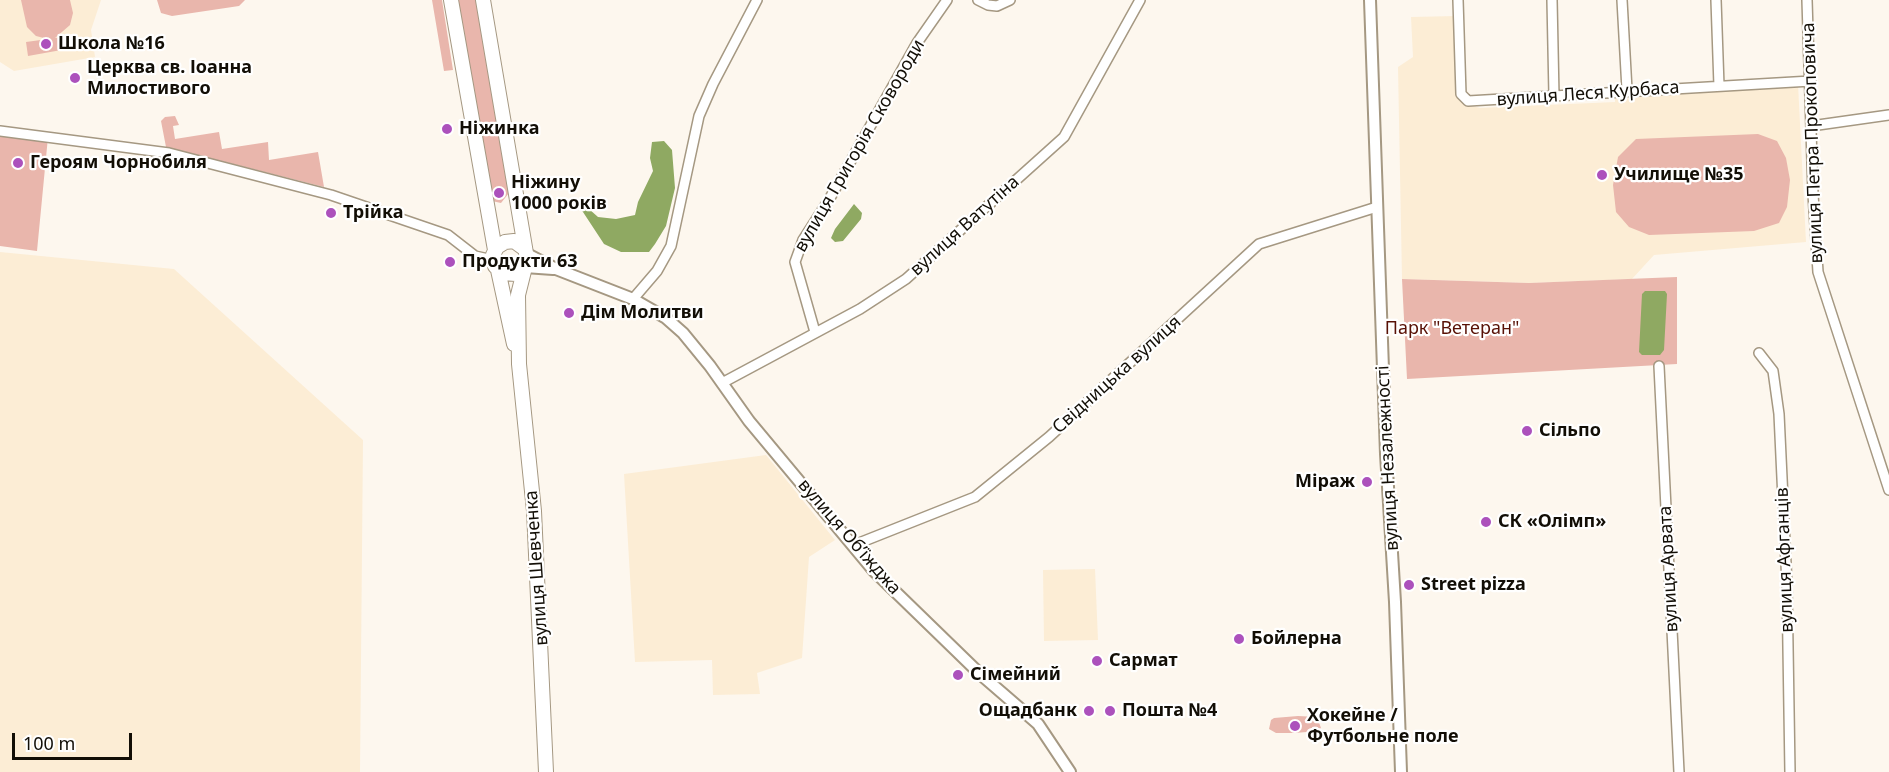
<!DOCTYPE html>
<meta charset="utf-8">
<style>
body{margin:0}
#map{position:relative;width:1889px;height:772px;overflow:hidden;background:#fdf7ee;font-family:"Noto Sans",sans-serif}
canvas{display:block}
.scale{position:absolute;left:12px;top:733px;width:120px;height:27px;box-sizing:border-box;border:3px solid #120e06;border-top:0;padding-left:8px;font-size:18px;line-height:21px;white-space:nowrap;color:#120e06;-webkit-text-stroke:4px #fff;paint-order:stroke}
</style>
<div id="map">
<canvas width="1889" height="772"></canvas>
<div class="scale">100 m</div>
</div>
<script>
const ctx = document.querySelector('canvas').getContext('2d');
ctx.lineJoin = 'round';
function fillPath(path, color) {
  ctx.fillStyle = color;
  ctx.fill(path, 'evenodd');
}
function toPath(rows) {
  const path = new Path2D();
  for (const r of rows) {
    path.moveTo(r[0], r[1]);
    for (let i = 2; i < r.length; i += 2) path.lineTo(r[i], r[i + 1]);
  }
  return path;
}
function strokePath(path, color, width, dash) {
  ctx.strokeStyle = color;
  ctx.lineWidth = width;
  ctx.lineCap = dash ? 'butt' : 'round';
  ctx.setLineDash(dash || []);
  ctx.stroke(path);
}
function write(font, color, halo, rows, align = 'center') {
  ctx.font = font + ' "Noto Sans",sans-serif';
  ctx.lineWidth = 4.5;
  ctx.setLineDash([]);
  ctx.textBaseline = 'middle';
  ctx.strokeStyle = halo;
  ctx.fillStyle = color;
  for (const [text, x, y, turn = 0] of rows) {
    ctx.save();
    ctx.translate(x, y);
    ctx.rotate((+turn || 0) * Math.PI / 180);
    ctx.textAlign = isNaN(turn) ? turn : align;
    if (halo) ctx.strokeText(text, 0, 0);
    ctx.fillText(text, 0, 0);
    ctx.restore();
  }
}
const built = toPath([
 [0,0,101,0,91,30,95,57,14,71,0,62],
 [1456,16,1465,104,1480,108,1615,102,1615,95,1798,84,1806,242,1654,255,1632,279,1529,283,1402,279,1398,67,1413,57,1411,17],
 [0,252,174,269,363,440,360,772,0,772],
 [766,455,835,540,809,557,802,658,757,673,760,694,713,695,712,660,635,662,624,474],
 [1095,569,1098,640,1044,641,1043,570]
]);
const green = toPath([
 [21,0,70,0,73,13,70,25,55,38,76,35,78,47,28,56,26,42,48,39,36,36,27,27],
 [157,0,245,0,239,6,172,16,161,13],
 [432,0,442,0,453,70,444,71],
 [457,0,478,0,509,193,501,203,492,201],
 [175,116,179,125,173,126,175,139,219,132,222,149,268,142,269,160,318,152,324,187,166,147,161,121,165,117],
 [0,131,48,137,37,251,0,246],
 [1758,134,1777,141,1786,158,1790,180,1787,207,1779,223,1754,231,1649,235,1629,227,1616,212,1613,185,1618,157,1636,139],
 [1677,277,1677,364,1407,379,1402,279,1529,283],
 [1298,716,1317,717,1321,728,1318,731,1295,733,1276,733,1269,729,1271,720,1274,718]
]);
const water = toPath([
 [664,141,672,150,675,188,666,226,655,244,649,252,621,252,604,244,581,209,589,209,598,217,616,219,635,215,638,202,653,171,650,158,652,142],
 [854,204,862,213,861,219,843,241,835,242,831,238,835,229],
 [1645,291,1665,291,1667,294,1664,350,1660,355,1642,355,1639,352,1642,294]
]);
const minor = toPath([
 [978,0,988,5,997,6,1010,0],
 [1458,0,1461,94,1468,101,1811,81],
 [1552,0,1554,96],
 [1622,0,1627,90],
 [1716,0,1719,86],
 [1807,0,1813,194,1818,272,1889,490],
 [1811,126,1889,115],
 [0,131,169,153,331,195,448,235,475,256,493,260],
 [633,299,657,271,671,246,699,116,713,84,757,0],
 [815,332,795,262,803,240,830,198,917,43,947,0],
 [1759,353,1773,371,1779,414,1787,585,1790,772],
 [1659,366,1679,772],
 [722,383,860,309,906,279,1064,137,1140,0],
 [854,545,975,497,1049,437,1259,244,1377,207]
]);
const tertiary = toPath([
 [1370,0,1386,454,1395,602,1401,772],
 [527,254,556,269,633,299,666,318,683,333,710,366,749,421,874,571,979,673,1038,724,1070,772],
 [525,267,553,269]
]);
const primary = toPath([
 [451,0,495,250],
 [483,0,527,259,518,295,519,364,534,511,546,772],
 [524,268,516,274,502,273,495,266,493,255,497,247,505,242,514,241,525,249],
 [498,270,514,344]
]);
const markers = [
 [46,44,6,"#ac51bc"],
 [75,78,6,"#ac51bc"],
 [447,129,6,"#ac51bc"],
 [18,163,6,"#ac51bc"],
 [1602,175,6,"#ac51bc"],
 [499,193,6,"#ac51bc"],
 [331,213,6,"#ac51bc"],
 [450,262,6,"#ac51bc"],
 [569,313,6,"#ac51bc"],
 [1527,431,6,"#ac51bc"],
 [1367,482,6,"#ac51bc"],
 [1486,522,6,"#ac51bc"],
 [1409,585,6,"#ac51bc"],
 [1239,639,6,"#ac51bc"],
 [1097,661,6,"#ac51bc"],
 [958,675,6,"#ac51bc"],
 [1089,711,6,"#ac51bc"],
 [1110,711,6,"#ac51bc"],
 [1295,726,6,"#ac51bc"]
];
const poiNames = [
 ["Школа №16",58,44],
 ["Церква св. Іоанна",87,68],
 ["Милостивого",87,89],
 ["Ніжинка",459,129],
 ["Героям Чорнобиля",30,163],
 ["Училище №35",1614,175],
 ["Ніжину",511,183],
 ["1000 років",511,204],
 ["Трійка",343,213],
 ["Продукти 63",462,262],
 ["Дім Молитви",581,313],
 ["Сільпо",1539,431],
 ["Міраж",1355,482,"right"],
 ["СК «Олімп»",1498,522],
 ["Street pizza",1421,585],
 ["Бойлерна",1251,639],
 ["Сармат",1109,661],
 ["Сімейний",970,675],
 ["Ощадбанк",1077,711,"right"],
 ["Пошта №4",1122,711],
 ["Хокейне /",1307,716],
 ["Футбольне поле",1307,737]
];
const streetNames = [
 ["вулиця Леся Курбаса",1588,94,-4],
 ["вулиця Петра Прокоповича",1813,143,-92],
 ["вулиця Григорія Сковороди",860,146,-60],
 ["вулиця Ватутіна",965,226,-42],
 ["Свідницька вулиця",1117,375,-42],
 ["вулиця Незалежності",1388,458,-93],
 ["вулиця Обʼїжджа",849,537,49],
 ["вулиця Афганців",1785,560,-92],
 ["вулиця Шевченка",537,568,-94],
 ["вулиця Арвата",1669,569,-93]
];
const parkNames = [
 ["Парк \"Ветеран\"",1452,329]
];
fillPath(built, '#fcedd5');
fillPath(green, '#e9b6ac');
fillPath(water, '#8fa962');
strokePath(minor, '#a59882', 12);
strokePath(tertiary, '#a59882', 14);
strokePath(primary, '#a59882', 16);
strokePath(minor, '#fff', 9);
strokePath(tertiary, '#fff', 10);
strokePath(primary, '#fff', 14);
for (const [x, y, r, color] of markers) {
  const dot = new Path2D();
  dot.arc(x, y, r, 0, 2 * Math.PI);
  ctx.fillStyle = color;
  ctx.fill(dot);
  strokePath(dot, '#fff', 2);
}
write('bold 18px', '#120e06', '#fff', poiNames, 'left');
write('18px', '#120e06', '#fff', streetNames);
write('18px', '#581106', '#fff', parkNames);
</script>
